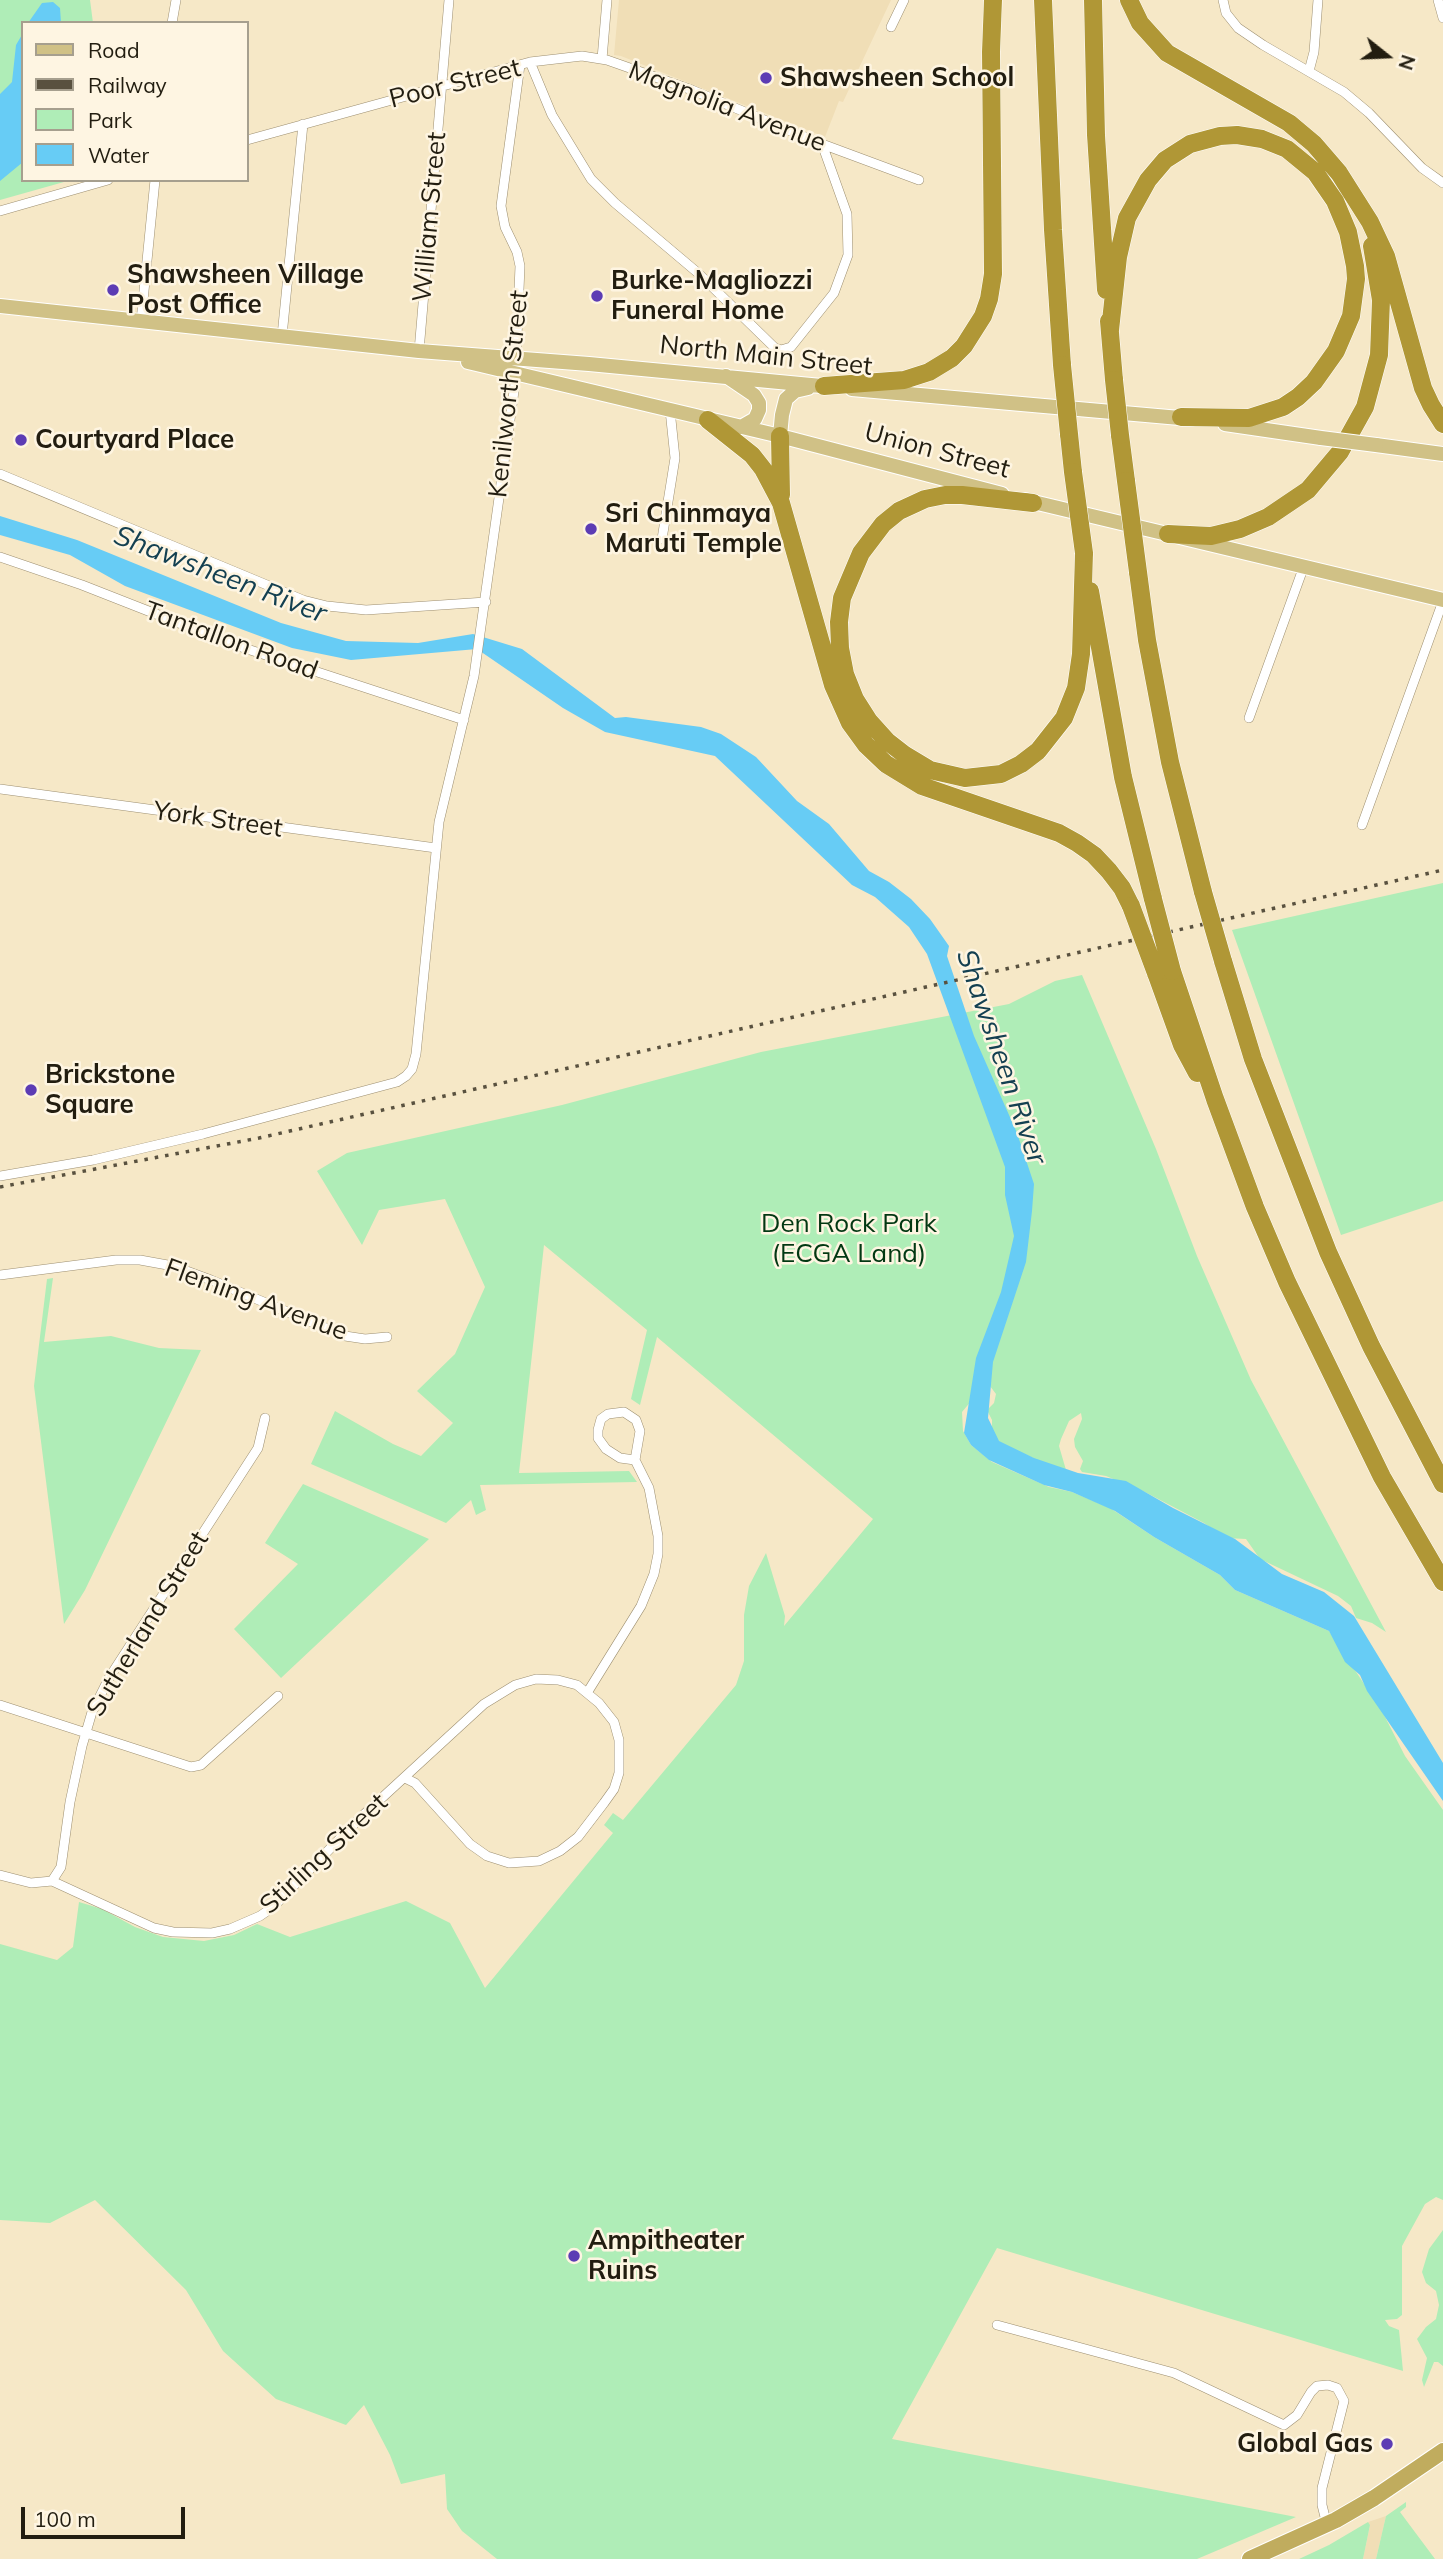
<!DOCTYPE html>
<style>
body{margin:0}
#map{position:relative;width:1443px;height:2559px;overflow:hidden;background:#f6e8c7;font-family:Mulish,sans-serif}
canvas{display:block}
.legend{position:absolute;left:21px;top:21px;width:228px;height:161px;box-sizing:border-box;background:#fef5e2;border:2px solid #a69f8e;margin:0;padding:9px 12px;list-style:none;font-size:21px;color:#221d10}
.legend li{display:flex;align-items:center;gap:14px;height:35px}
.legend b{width:35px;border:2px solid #a69f8e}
.north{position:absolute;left:1352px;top:21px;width:70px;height:70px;-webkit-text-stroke:5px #fef5e2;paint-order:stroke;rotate:108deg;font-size:19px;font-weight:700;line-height:28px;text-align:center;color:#221d10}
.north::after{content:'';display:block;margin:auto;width:24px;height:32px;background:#221d10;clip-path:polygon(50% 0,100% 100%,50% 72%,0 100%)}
.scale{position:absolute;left:21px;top:2507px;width:164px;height:32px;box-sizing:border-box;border:4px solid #221d10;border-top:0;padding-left:9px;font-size:21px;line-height:24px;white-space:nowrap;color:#221d10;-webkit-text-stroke:5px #fef5e2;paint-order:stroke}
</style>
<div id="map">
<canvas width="1443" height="2559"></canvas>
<ul class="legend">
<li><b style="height:9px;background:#d0c186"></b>Road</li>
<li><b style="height:9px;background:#59513f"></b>Railway</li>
<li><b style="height:19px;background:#afedb7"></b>Park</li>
<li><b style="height:19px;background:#67ccf5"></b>Water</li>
</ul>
<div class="north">N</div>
<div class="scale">100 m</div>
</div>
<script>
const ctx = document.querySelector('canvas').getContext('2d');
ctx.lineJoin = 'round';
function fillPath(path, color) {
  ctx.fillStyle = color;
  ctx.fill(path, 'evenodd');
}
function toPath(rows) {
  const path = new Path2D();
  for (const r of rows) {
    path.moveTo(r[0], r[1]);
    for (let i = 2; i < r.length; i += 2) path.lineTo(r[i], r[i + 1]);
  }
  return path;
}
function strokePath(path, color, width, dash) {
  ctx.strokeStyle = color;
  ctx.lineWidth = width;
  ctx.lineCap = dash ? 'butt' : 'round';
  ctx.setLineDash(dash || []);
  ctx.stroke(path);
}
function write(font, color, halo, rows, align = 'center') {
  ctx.font = font + ' Mulish,sans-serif';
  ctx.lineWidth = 5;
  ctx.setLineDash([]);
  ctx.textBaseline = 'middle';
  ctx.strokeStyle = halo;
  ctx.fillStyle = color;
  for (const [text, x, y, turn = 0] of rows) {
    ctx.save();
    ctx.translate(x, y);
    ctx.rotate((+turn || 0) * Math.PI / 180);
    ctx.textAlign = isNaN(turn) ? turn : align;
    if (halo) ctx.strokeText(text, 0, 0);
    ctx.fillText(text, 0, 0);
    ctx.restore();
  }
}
const built = toPath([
 [619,0,891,0,843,102,839,101,825,137,621,56,614,55],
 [1386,2516,1376,2559,1363,2559,1370,2525,1368,2522]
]);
const green = toPath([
 [0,0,90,0,93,23,23,23,23,180,71,180,0,200],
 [1443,883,1443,1201,1341,1235,1232,930],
 [1082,975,1156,1149,1197,1256,1251,1380,1386,1632,1372,1623,1356,1618,1351,1606,1338,1596,1260,1559,1246,1539,1226,1538,1204,1523,1143,1491,1106,1476,1082,1472,1080,1469,1083,1461,1075,1447,1074,1439,1082,1419,1081,1413,1069,1421,1061,1439,1059,1446,1066,1470,1057,1469,1020,1452,998,1445,992,1431,992,1420,987,1410,994,1403,996,1394,987,1382,962,1412,963,1431,971,1445,992,1462,1049,1487,1072,1492,1110,1508,1154,1537,1220,1575,1235,1590,1329,1631,1382,1711,1405,1756,1443,1810,1443,2200,1436,2197,1425,2204,1402,2246,1402,2315,1397,2319,1385,2320,1389,2326,1399,2330,1403,2371,997,2248,892,2439,1296,2517,1197,2559,497,2559,462,2531,447,2509,445,2474,401,2484,390,2455,364,2405,346,2425,276,2399,223,2351,186,2290,95,2200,50,2223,0,2220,0,1944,57,1960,73,1947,79,1902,102,1909,135,1927,163,1937,204,1941,234,1935,257,1924,290,1937,406,1901,450,1923,485,1988,613,1833,604,1825,613,1813,623,1820,736,1685,744,1661,744,1615,749,1586,766,1553,785,1616,784,1626,873,1519,657,1337,640,1405,631,1399,647,1330,544,1245,519,1473,629,1471,637,1482,480,1485,486,1510,476,1515,471,1500,446,1523,311,1464,335,1411,393,1444,421,1456,453,1423,417,1391,455,1354,485,1287,445,1199,379,1210,362,1245,317,1171,347,1153,562,1105,761,1052,1009,1004,1055,981],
 [53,1278,44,1342,111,1336,159,1348,201,1350,85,1590,64,1624,34,1386,47,1279],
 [303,1484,429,1539,281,1678,234,1629,298,1564,265,1543],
 [1443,2230,1443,2366,1438,2362,1434,2362,1424,2387,1422,2380,1427,2358,1417,2339,1426,2327,1436,2319,1439,2305,1436,2291,1426,2283,1422,2272,1429,2249],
 [1406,2502,1406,2507,1400,2512,1435,2559,1376,2559,1386,2516],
 [1368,2522,1370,2525,1363,2559,1299,2559,1329,2545]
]);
const water = toPath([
 [53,2,60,8,61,23,28,23,42,3],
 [23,33,23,162,0,181,0,94,12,82,16,45],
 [0,516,77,540,281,623,346,641,418,643,473,634,522,649,615,718,626,717,701,727,721,734,756,757,797,801,829,824,869,871,889,882,911,899,930,919,949,946,947,956,974,1036,1017,1133,1034,1184,1032,1211,1026,1262,993,1362,988,1418,999,1441,1034,1458,1078,1473,1126,1481,1173,1508,1235,1539,1282,1574,1324,1592,1354,1616,1443,1763,1443,1801,1367,1691,1360,1675,1345,1662,1329,1631,1235,1590,1220,1575,1154,1537,1115,1511,1072,1492,1044,1485,989,1460,971,1445,964,1433,976,1358,1001,1292,1014,1236,1005,1195,1005,1167,927,954,909,927,875,897,852,885,715,756,605,732,563,708,477,649,351,660,292,648,125,586,70,555,0,535]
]);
const minor = toPath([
 [1223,0,1226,13,1238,28,1263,45,1344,92,1369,113,1422,168,1443,183],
 [1438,0,1443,18],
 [172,23,176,0],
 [891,27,904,0],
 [602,59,607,0],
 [530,62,582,56,607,60,692,90,822,144,919,180],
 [1309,71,1314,52,1318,0],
 [247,140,530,62,552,115,591,179,615,203,698,273,775,348,781,350,791,347,834,293,848,255,847,214,822,144],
 [0,211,108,180],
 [141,321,155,180],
 [282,336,303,124],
 [419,351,449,0],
 [0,474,303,600,327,606,366,610,486,602],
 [662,539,675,458,670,410],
 [0,557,82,585,235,645,464,720],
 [1249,718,1304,566],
 [0,789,436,848],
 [1362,825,1443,601],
 [0,1176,93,1160,203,1134,397,1082,406,1076,412,1069,416,1054,439,822,474,676,515,384,520,266,517,252,505,227,501,206,520,65],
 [0,1275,116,1260,140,1260,173,1266,211,1280,345,1336,365,1339,387,1337],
 [587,1693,641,1606,654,1574,658,1554,658,1536,649,1488,635,1460,640,1431,636,1420,624,1412,608,1414,601,1419,598,1430,598,1438,606,1449,620,1458,635,1460],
 [0,1705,191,1767,201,1765,278,1696],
 [0,1875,31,1883,52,1881,154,1928,173,1932,212,1933,230,1929,260,1916,273,1907,360,1818,484,1704,515,1685,536,1679,558,1680,577,1685,599,1703,614,1722,619,1740,619,1773,614,1789,604,1803,578,1837,560,1851,539,1861,509,1863,487,1856,470,1844,415,1783,405,1778],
 [52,1881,61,1867,70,1802,82,1746,92,1712,109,1678,258,1448,265,1418],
 [997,2325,1174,2373,1284,2425,1297,2415,1311,2392,1317,2386,1328,2385,1337,2388,1344,2401,1322,2488,1322,2505,1327,2525]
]);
const primary = toPath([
 [0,306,419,351,589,364,832,387],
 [468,362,780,436,1002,494],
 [726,376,754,395,759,403,759,410,755,419,741,427],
 [852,389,1191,419],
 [1225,424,1321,438],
 [780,436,782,415,786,399,795,391,808,388],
 [1376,445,1443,454],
 [1025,500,1443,600]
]);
const trunk = toPath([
 [1250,2559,1336,2520,1374,2498,1443,2451]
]);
const motorway = toPath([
 [1043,0,1053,230,1062,365],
 [1093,0,1096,135,1106,290],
 [1129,0,1140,23,1167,53,1289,123,1314,144,1339,173,1370,222,1386,256,1423,388,1431,405,1443,424],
 [1109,321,1114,380],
 [1110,330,1118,257,1127,218,1148,180,1165,160,1190,144,1220,136,1237,135,1262,139,1287,149,1315,172,1335,201,1348,232,1355,266,1356,279,1351,316,1336,351,1314,382,1298,397,1283,407,1249,418,1181,417],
 [824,386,904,380,929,372,952,358,964,346,983,316,989,299,993,274,991,52,993,0],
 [708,420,752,455,763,469,781,503,833,685,850,723,866,745,886,764,922,786,1059,833,1077,843,1094,855,1109,871,1122,888,1131,906],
 [1069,434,1073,472],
 [1120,435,1126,481],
 [780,436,781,495],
 [1033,503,962,495,945,495,925,499,899,511,883,524,861,553,842,598,839,622,840,648,845,674,855,699,869,721,887,741,905,755,930,770,965,778,1001,774,1021,764,1038,751,1064,718,1076,688,1081,654,1084,553],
 [1168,534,1211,536,1240,529,1268,517,1308,490,1340,452,1365,407,1379,355,1381,300,1372,246],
 [1138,572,1147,640,1170,762,1203,892],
 [1090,591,1123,777,1153,899],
 [1223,961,1253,1059,1328,1252,1371,1346,1443,1484],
 [1172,971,1215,1099,1255,1207,1287,1282,1382,1477,1443,1582],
 [1156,973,1182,1045,1197,1073]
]);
const rail = toPath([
 [0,1187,259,1138,1443,870]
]);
const primaryBridge = toPath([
 [1321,438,1376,445]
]);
const motorwayBridge = toPath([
 [1062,365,1069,434],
 [1114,380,1120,435],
 [1073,472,1084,553],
 [1126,481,1138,572],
 [1203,892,1223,961],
 [1153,899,1172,971],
 [1131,906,1156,973]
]);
const markers = [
 [766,78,7,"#5c3cb4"],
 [113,290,7,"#5c3cb4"],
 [597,296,7,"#5c3cb4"],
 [21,440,7,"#5c3cb4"],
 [591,529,7,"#5c3cb4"],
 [31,1090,7,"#5c3cb4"],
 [574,2256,7,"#5c3cb4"],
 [1387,2444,7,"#5c3cb4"]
];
const poiNames = [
 ["Shawsheen School",780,78],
 ["Shawsheen Village",127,275],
 ["Post Office",127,305],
 ["Burke-Magliozzi",611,281],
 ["Funeral Home",611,311],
 ["Courtyard Place",35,440],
 ["Sri Chinmaya",605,514],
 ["Maruti Temple",605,544],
 ["Brickstone",45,1075],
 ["Square",45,1105],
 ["Ampitheater",588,2241],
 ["Ruins",588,2271],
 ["Global Gas",1373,2444,"right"]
];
const streetNames = [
 ["Poor Street",455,84,-14],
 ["Magnolia Avenue",727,107,21],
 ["William Street",430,217,-85],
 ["North Main Street",766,356,6],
 ["Kenilworth Street",509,394,-84],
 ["Union Street",937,451,15],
 ["Tantallon Road",231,641,20],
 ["York Street",218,820,8],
 ["Fleming Avenue",256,1300,20],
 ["Sutherland Street",148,1624,-59],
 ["Stirling Street",324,1854,-43]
];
const parkNames = [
 ["Den Rock Park",849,1224],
 ["(ECGA Land)",849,1254]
];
const waterNames = [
 ["Shawsheen River",220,575,21],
 ["Shawsheen River",1001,1057,71]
];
fillPath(built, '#f0deb6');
fillPath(green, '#afedb7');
fillPath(water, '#67ccf5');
strokePath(minor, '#9d8f71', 10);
strokePath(primary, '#fff', 16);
strokePath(trunk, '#fff', 18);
strokePath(motorway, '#fff', 19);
strokePath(minor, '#fff', 9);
strokePath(primary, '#d0c186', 14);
strokePath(trunk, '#c0ac5e', 16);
strokePath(motorway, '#b09736', 18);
strokePath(rail, '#59513f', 3.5, [3.5, 7]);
strokePath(primaryBridge, '#fff', 16, []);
strokePath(motorwayBridge, '#fff', 19, []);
strokePath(primaryBridge, '#d0c186', 14);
strokePath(motorwayBridge, '#b09736', 18);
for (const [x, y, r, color] of markers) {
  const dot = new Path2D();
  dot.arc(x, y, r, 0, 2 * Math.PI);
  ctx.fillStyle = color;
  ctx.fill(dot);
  strokePath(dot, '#fef5e2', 2.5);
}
write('bold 26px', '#221d10', '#fef5e2', poiNames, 'left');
write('26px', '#221d10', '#fef5e2', streetNames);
write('26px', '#023812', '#fef5e2', parkNames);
write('italic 28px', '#144051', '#fef5e2', waterNames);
</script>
